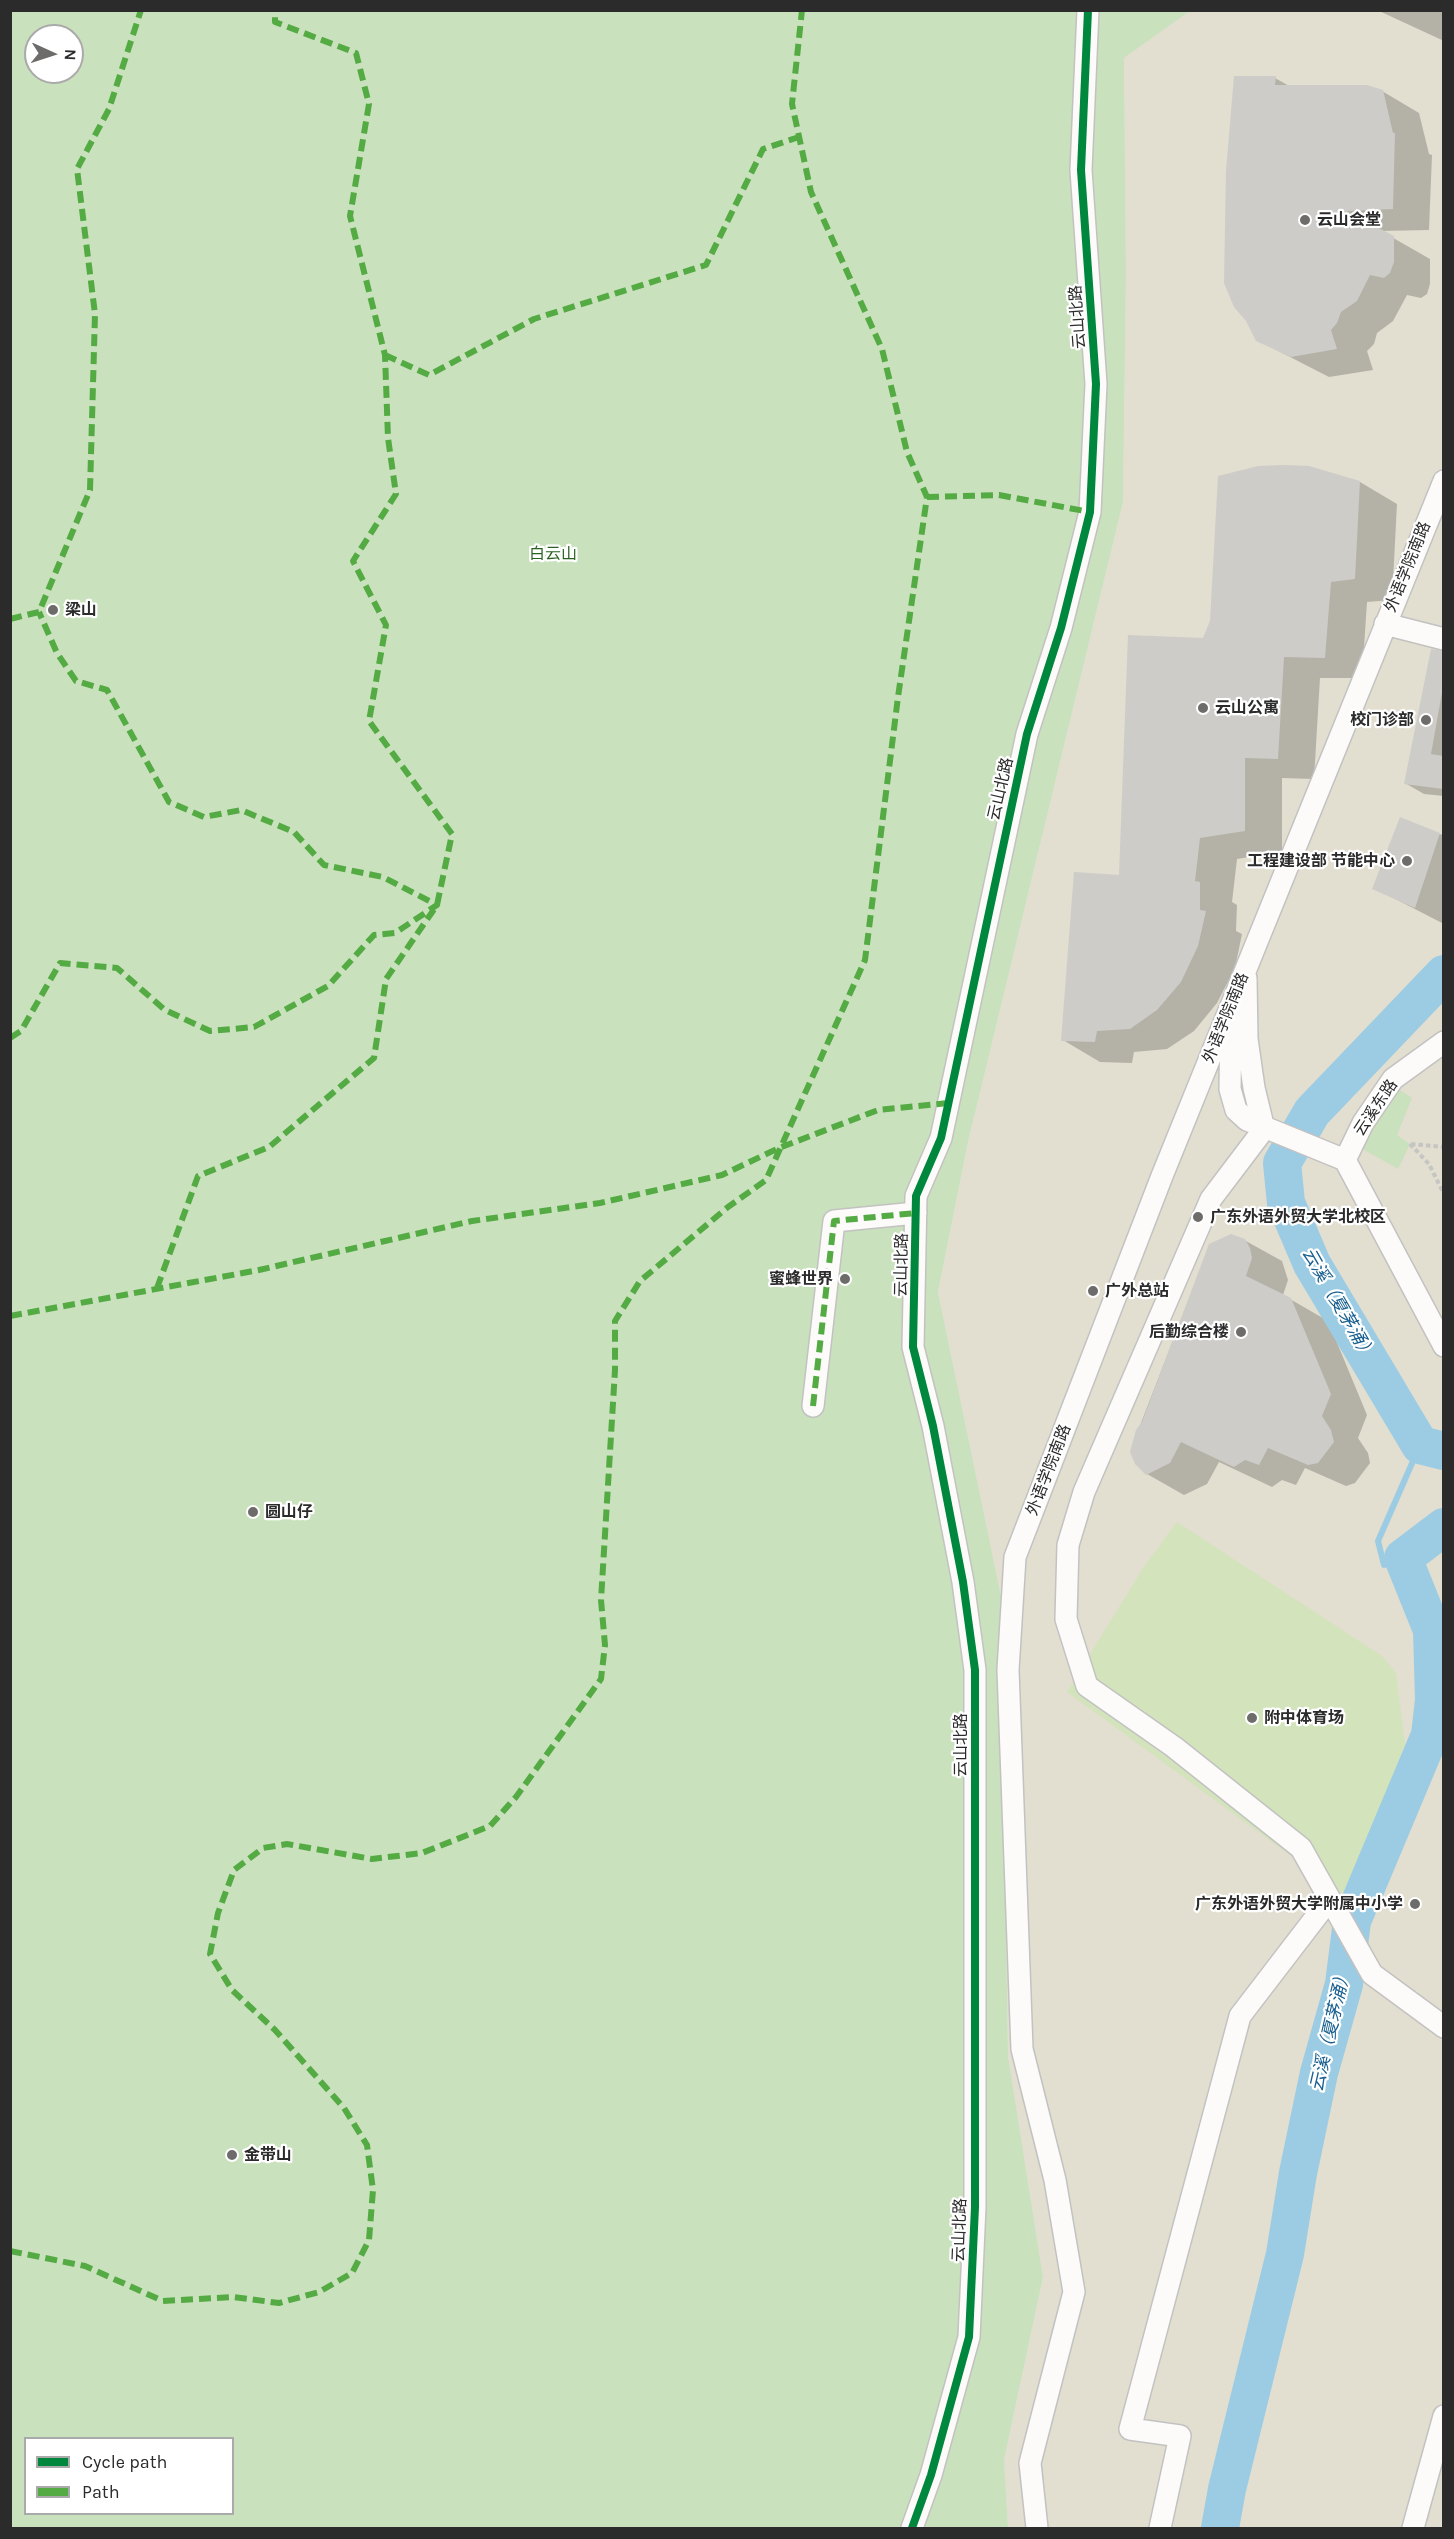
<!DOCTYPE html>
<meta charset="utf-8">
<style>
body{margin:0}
#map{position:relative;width:1454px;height:2539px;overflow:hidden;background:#e8e6e1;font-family:Karla,sans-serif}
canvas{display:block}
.frame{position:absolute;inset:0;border:12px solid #2b2b2b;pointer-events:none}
.legend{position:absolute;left:24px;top:2437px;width:210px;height:78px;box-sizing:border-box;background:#fff;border:2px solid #aaa;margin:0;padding:8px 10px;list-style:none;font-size:18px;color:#2b2b2b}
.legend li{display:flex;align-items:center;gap:12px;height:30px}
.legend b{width:30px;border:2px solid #aaa}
.north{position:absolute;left:24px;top:24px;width:60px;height:60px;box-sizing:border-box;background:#fff;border:2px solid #aaa;border-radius:50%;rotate:93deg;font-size:16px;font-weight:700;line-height:24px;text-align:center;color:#2b2b2b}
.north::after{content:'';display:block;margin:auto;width:21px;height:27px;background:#6d6c6b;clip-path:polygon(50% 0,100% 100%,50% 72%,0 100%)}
</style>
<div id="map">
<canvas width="1454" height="2539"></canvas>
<div class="frame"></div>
<ul class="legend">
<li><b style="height:8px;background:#00873e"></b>Cycle path</li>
<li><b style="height:8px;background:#54ab44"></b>Path</li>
</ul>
<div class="north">N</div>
</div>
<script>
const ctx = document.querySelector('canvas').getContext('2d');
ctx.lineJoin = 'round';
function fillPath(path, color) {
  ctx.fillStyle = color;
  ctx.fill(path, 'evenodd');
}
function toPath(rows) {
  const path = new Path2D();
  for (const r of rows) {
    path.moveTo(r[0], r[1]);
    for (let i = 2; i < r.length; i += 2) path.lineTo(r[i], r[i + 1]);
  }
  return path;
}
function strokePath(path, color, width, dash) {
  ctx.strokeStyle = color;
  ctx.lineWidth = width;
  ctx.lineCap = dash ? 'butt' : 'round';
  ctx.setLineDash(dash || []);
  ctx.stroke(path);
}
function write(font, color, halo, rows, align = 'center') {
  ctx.font = font + ' Karla,"Noto Sans SC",sans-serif';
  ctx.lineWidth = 4.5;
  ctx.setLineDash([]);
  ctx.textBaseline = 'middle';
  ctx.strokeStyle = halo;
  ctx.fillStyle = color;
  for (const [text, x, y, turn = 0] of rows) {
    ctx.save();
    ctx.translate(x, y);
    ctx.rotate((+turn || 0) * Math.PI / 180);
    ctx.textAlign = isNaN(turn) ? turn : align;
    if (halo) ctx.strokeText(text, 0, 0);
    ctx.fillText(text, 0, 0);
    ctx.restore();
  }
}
const education = toPath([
 [1190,11,1443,11,1443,2528,1008,2528,1004,2460,1043,2277,1008,2056,1001,1596,938,1292,968,1142,1123,502,1126,273,1124,58]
]);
const green = toPath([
 [11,11,1190,11,1124,58,1126,273,1123,502,968,1142,938,1292,1001,1596,1008,2056,1043,2277,1004,2460,1008,2528,11,2528],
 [36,36,72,36,72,72,36,72],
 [26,2438,232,2438,232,2514,26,2514],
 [1390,1083,1412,1098,1397,1135,1410,1144,1398,1169,1352,1143]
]);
const pitch = toPath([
 [1177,1522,1382,1656,1396,1673,1405,1744,1346,1896,1067,1692,1143,1568]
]);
const shadow = toPath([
 [1377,10,1444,10,1444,41],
 [1275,78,1291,87,1382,91,1419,113,1429,154,1432,155,1429,230,1381,231,1430,259,1430,284,1427,294,1421,298,1407,295,1393,321,1377,333,1374,344,1367,351,1373,370,1329,377,1257,340],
 [1360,482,1397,504,1392,600,1367,602,1362,678,1320,678,1314,779,1282,778,1282,852,1237,859,1232,902,1237,905,1236,931,1242,934,1235,968,1217,1003,1194,1031,1167,1049,1134,1052,1132,1063,1100,1062,1063,1040,1204,639],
 [1431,655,1444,657,1444,796,1424,794,1405,783],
 [1440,834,1444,836,1444,924,1374,888],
 [1244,1240,1282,1261,1288,1280,1283,1295,1328,1321,1367,1415,1358,1438,1368,1453,1370,1463,1355,1483,1346,1486,1305,1468,1296,1485,1282,1480,1272,1487,1219,1462,1207,1484,1184,1495,1147,1474,1134,1441,1210,1245]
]);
const stream = toPath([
 [1403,1558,1384,1565,1378,1541,1420,1445]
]);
const river = toPath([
 [1444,974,1312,1112,1282,1163,1286,1203,1312,1264,1420,1445,1444,1451],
 [1220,2528,1227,2489,1285,2254,1298,2173,1319,2073,1344,1984,1352,1921,1430,1735,1434,1700,1432,1630,1403,1558,1444,1527]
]);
const building = toPath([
 [1234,76,1276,76,1275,85,1367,85,1383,90,1393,133,1395,133,1393,209,1346,211,1394,236,1394,262,1390,273,1384,278,1370,275,1357,301,1341,312,1337,323,1331,330,1337,349,1291,357,1256,341,1246,321,1234,307,1224,283,1226,171],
 [1284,465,1309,466,1360,481,1355,579,1331,582,1325,658,1284,657,1278,759,1245,758,1245,831,1200,838,1195,881,1200,882,1200,910,1206,911,1198,946,1181,982,1157,1010,1130,1029,1097,1031,1095,1042,1061,1041,1074,872,1119,875,1128,635,1203,638,1210,621,1218,476,1258,466],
 [1431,649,1443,651,1443,687,1431,754,1443,756,1443,789,1404,784],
 [1400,817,1440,833,1415,908,1372,889],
 [1231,1234,1245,1239,1250,1248,1252,1258,1246,1276,1291,1298,1331,1394,1322,1416,1331,1430,1334,1442,1318,1463,1308,1465,1268,1448,1259,1465,1245,1460,1234,1467,1181,1442,1170,1463,1146,1475,1135,1464,1130,1452,1136,1430,1142,1422,1209,1244]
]);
const path = toPath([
 [1410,1144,1429,1164,1444,1194],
 [1411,1144,1444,1147]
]);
const minor = toPath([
 [1385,624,1444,639],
 [1246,978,1247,1039,1254,1088,1264,1129],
 [1231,1021,1230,1089,1236,1110,1247,1120,1345,1160,1444,1346],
 [1264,1129,1211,1199,1084,1492,1068,1545,1066,1619,1087,1686,1174,1747,1301,1848,1372,1974,1444,2027],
 [1345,1160,1363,1123,1393,1079,1444,1042],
 [813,1406,834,1221,916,1213],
 [912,2528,931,2475,969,2337,975,2207,975,1670,963,1582,933,1426,913,1347,916,1196,941,1138,1027,734,1061,628,1090,512,1096,384,1081,170,1088,10],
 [1037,2528,1030,2463,1074,2292,1055,2180,1022,2049,1008,1670,1015,1557,1162,1176,1444,481],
 [1160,2528,1180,2436,1130,2429,1240,2016,1329,1900],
 [1413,2528,1444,2416]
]);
const quiet = toPath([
 [385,355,429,375,534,319,706,265,763,149,799,137],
 [927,497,999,495,1090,512],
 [10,619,39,612,90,490,95,314,77,169,109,109,141,10],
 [10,1038,21,1031,60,963,117,968,165,1010,210,1031,254,1027,328,986,374,935,395,933,437,905,383,877,324,865,294,832,241,810,204,817,169,802,107,690,76,681,57,653,39,612],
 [157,1288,198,1176,269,1147,374,1058,386,979,437,905,452,834,369,721,386,625,353,561,396,494,388,438,385,355,350,216,369,104,356,53,275,22,275,10],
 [10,1316,259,1270,472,1221,600,1203,722,1175,779,1148,878,1110,948,1103],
 [813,1406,834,1221,916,1213],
 [10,2251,85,2266,163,2301,233,2297,279,2303,319,2292,352,2273,369,2240,373,2190,367,2145,344,2108,275,2030,232,1990,210,1954,218,1913,234,1870,263,1848,287,1844,372,1859,422,1853,490,1826,516,1797,601,1679,605,1645,601,1600,615,1370,615,1321,640,1281,728,1207,766,1180,865,960,898,697,927,497,907,452,882,349,811,192,792,104,802,10]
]);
const cycleway = toPath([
 [912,2528,931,2475,969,2337,975,2207,975,1670,963,1582,933,1426,913,1347,916,1196,941,1138,1027,734,1061,628,1090,512,1096,384,1081,170,1088,10]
]);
const markers = [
 [1305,220,6,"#6d6c6b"],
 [53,610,6,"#6d6c6b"],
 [1203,708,6,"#6d6c6b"],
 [1426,720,6,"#6d6c6b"],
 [1407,861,6,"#6d6c6b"],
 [1198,1217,6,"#6d6c6b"],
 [845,1279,6,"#6d6c6b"],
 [1093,1291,6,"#6d6c6b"],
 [1241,1332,6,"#6d6c6b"],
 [253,1512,6,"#6d6c6b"],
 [1252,1718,6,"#6d6c6b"],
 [1415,1904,6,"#6d6c6b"],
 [232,2155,6,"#6d6c6b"]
];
const poiNames = [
 ["云山会堂",1317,220],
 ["梁山",65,610],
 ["云山公寓",1215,708],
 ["校门诊部",1414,720,"right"],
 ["工程建设部 节能中心",1395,861,"right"],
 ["广东外语外贸大学北校区",1210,1217],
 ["蜜蜂世界",833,1279,"right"],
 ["广外总站",1105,1291],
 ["后勤综合楼",1229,1332,"right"],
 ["圆山仔",265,1512],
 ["附中体育场",1264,1718],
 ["广东外语外贸大学附属中小学",1403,1904,"right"],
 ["金带山",244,2155]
];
const streetNames = [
 ["云山北路",1078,317,-94],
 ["外语学院南路",1408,567,-68],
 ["云山北路",1001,789,-77],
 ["外语学院南路",1226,1018,-68],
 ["云溪东路",1376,1108,-56],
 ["云山北路",902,1265,-89],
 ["外语学院南路",1049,1470,-69],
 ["云山北路",961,1745,-90],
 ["云山北路",960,2230,-88]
];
const parkNames = [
 ["白云山",553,554]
];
const waterNames = [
 ["云溪（夏茅涌）",1338,1304,60],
 ["云溪（夏茅涌）",1331,2030,-77]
];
fillPath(education, '#e2ded0');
fillPath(green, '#cae1bd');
fillPath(pitch, '#d3e4bc');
fillPath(shadow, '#0003');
strokePath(stream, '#9ccce3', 6);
strokePath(river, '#9ccce3', 38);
fillPath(building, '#cdccc8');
strokePath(minor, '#c2c2c1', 24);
strokePath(path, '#c5c5c4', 4, [4.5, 3]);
strokePath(minor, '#fcfbfa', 21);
strokePath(quiet, '#54ab44', 6, [12, 6]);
strokePath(cycleway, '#00873e', 8);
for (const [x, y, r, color] of markers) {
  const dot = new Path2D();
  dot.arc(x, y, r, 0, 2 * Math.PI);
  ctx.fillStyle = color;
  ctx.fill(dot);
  strokePath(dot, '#fff', 2);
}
write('bold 16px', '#2b2b2b', '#fff', poiNames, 'left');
write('16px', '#2b2b2b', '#fff', streetNames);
write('16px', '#2a6221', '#fff', parkNames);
write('italic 18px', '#1a6090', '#fff', waterNames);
</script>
